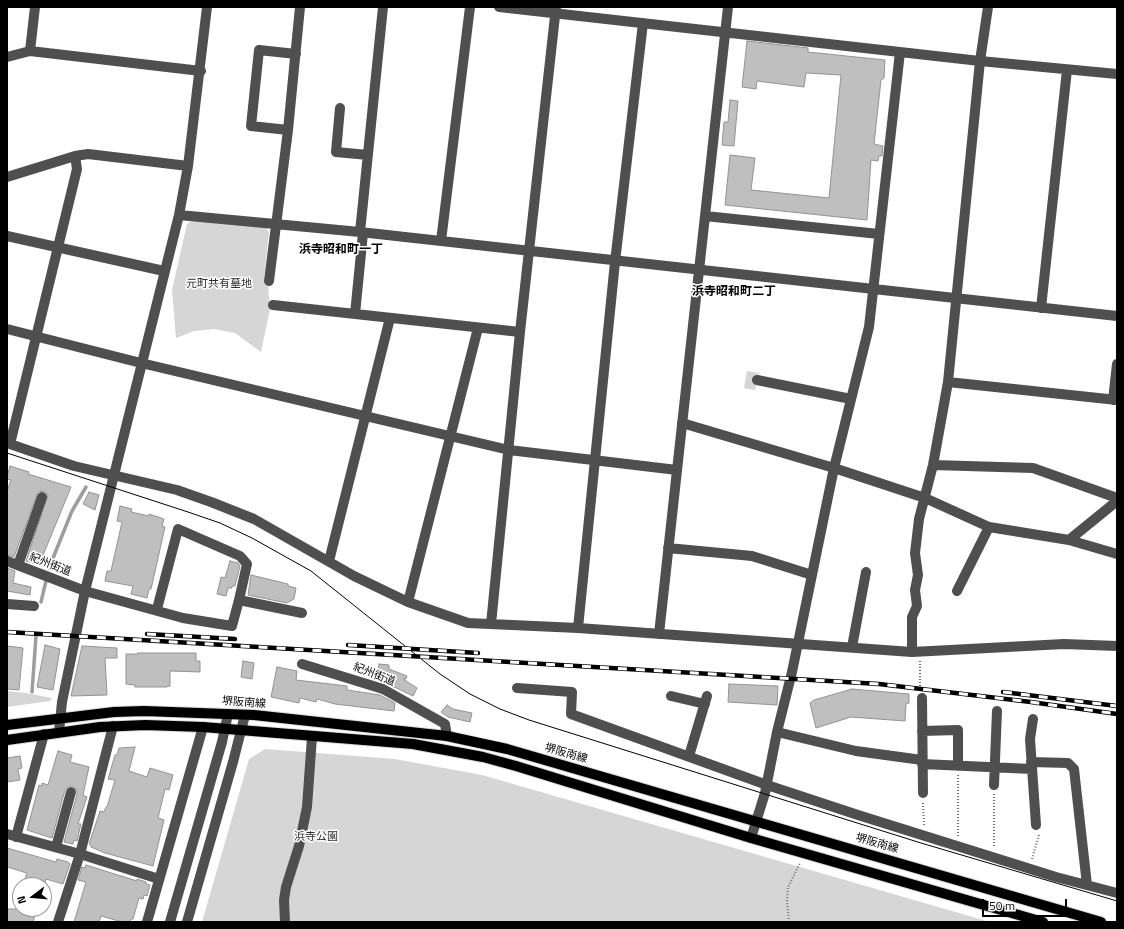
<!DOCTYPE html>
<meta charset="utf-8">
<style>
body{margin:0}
#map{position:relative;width:1124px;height:929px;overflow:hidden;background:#fff;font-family:"Titillium Web",sans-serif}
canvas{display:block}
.frame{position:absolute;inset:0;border:8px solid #000;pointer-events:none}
.north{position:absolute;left:12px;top:877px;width:40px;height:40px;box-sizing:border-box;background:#fff;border:1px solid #999;border-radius:50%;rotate:254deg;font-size:11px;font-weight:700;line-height:16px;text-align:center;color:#000}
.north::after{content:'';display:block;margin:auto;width:14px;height:18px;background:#000;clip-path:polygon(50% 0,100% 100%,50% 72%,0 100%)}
.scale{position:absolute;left:982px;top:899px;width:85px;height:18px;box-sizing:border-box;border:2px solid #000;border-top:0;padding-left:5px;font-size:12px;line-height:14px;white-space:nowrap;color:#000;-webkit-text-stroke:3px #fff;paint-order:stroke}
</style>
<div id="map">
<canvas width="1124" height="929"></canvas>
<div class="frame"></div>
<div class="north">N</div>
<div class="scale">50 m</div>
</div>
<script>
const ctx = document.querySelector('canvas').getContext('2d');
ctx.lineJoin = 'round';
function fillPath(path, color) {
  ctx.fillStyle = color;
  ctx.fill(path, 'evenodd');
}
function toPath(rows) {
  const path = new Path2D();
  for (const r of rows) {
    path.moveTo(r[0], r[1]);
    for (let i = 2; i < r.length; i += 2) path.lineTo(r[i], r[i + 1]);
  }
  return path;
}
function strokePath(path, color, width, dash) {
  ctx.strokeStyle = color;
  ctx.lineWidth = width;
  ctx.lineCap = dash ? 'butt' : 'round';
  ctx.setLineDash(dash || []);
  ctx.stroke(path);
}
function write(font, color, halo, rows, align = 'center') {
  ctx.font = font + ' "Titillium Web","Noto Sans JP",sans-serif';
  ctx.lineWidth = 3;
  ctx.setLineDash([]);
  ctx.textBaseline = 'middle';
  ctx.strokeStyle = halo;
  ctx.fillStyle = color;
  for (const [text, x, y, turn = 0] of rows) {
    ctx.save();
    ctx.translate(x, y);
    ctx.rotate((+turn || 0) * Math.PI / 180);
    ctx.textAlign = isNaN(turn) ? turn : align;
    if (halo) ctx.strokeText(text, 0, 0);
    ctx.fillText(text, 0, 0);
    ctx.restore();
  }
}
const green = toPath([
 [193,220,266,228,269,232,264,280,268,285,270,309,261,352,235,333,214,329,194,331,176,338,172,290,187,224],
 [747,371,759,373,755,390,744,388],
 [7,691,26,693,52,698,50,701,7,707],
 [265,749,395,759,482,775,990,922,202,922,249,759]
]);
const stream = toPath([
 [49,568,72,511,86,487],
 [41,602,46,581],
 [32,692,36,636]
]);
const building = toPath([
 [747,41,808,48,808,52,885,60,884,78,881,80,874,144,883,146,882,156,879,156,878,161,871,160,867,220,725,205,730,155,755,158,751,190,829,198,841,75,806,73,804,87,757,81,756,89,742,87,747,41],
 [730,100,738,101,734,146,722,145,724,122,728,122,730,100],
 [10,466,29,472,28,474,71,487,39,565,26,561,48,495,44,491,38,492,14,557,7,555,7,491,11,480,7,479,7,477,10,466],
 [89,492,99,495,95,510,83,504,89,492],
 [120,506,132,509,131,512,149,516,149,514,164,519,162,526,165,527,151,589,149,589,147,598,131,594,133,586,105,581,107,571,111,571,122,522,117,521,120,506],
 [230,561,238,563,240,566,235,586,232,586,232,588,228,588,226,596,217,594,221,577,225,578,230,561],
 [7,568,15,571,13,583,31,587,30,595,7,591,7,568],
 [251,575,288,584,288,586,296,588,294,599,287,603,248,595,251,575],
 [45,645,60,649,53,690,37,687,45,645],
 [7,646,23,648,19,690,7,689,7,646],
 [82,646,117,648,117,658,105,658,107,695,71,696,82,646],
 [138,653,196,653,196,661,200,661,200,672,170,671,170,686,166,687,135,687,135,685,126,684,126,654,138,654,138,653],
 [243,661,254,663,252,679,241,677,243,661],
 [379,664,389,665,389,669,407,676,406,679,403,679,417,688,413,696,386,683,388,677,378,675,379,664],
 [277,667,297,671,296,680,347,686,347,690,380,695,395,703,394,711,335,704,317,699,316,702,300,698,299,703,271,697,277,667],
 [729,684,778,686,777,705,728,702,729,684],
 [852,689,909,694,909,703,906,704,905,721,851,717,816,728,810,703,814,700,852,689],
 [447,705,453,709,472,713,470,722,448,717,441,712,447,705],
 [135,747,129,771,147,777,150,768,173,775,169,790,165,789,158,818,164,820,153,866,105,853,91,847,91,845,89,844,100,811,104,812,106,807,107,807,115,780,108,779,115,755,117,755,119,748,135,747],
 [58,751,72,755,70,762,89,767,83,795,87,797,78,824,81,824,77,841,74,840,73,844,64,842,77,794,77,790,73,786,69,786,65,790,52,838,27,830,39,785,42,786,42,783,48,785,58,751],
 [20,756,22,768,18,769,20,780,7,782,7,758,20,756],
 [7,848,56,862,57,859,68,862,70,864,63,884,46,879,44,885,23,885,27,873,7,867,7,848],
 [86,865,137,881,137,879,146,882,146,884,150,885,147,896,144,895,143,899,139,898,133,919,131,919,130,922,122,922,101,916,99,922,74,922,86,882,78,880,82,867,85,868,86,865],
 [7,909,37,909,33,922,7,922,7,909]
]);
const path = toPath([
 [920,661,920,688],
 [958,775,958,837],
 [923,803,924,825],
 [994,846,994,794],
 [1032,859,1039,835],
 [789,922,787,901,788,887,800,863]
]);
const minor = toPath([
 [499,7,980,61,1117,74],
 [30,51,35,7],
 [7,57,30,51,201,71],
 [340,108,336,152,368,155],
 [288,130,251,126,259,50,296,54],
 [7,177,75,156,88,154,188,166],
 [179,215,360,232,1117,316],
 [705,216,879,234],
 [360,232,383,7],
 [7,236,164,271],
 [441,241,470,7],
 [269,281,288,130,300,7],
 [273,305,520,332],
 [1041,308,1067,70],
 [355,314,363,233],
 [7,329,141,363,509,450,677,470],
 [757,380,851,399],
 [948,382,1117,400],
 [1113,400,1117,364],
 [682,423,834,468,925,498,989,527,1069,540,1117,501],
 [7,443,74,466,177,490,211,502,254,519,354,576,408,602,468,623,578,628,912,652,1064,644,1117,646],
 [10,444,77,169,75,156],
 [933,465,1033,468,1117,498],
 [1069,540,1117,554],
 [668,548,752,556,812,575],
 [7,561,85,591,183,618,232,626,239,600,302,613],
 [329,561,390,318],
 [18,565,42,497],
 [957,591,989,527],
 [408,602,478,328],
 [7,604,34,606],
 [157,609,178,529,240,556,247,564,239,600],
 [491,624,520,332,556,7],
 [578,628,615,262,643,23],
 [659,634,728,7],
 [852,647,866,572],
 [912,652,912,617,917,606,915,590,918,575,915,553,919,519,933,465,948,382,980,61,988,7],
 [302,664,383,689,445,724,447,736],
 [517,688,572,692,571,714,767,785,858,815,1056,877,1117,893],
 [671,696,705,704],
 [922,698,923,793],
 [1033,719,1030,739,1036,825],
 [922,731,958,730,958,766],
 [59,732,62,702,85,591,179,215,188,166,207,7],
 [777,732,856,751,922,760],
 [689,756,707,696],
 [1031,762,1068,763,1074,769,1087,885],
 [922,764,1032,769],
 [994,785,997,711],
 [7,834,80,854,159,879],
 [16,837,44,734],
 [751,838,765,793,777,732,792,672,834,468,869,327,900,52],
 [56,847,71,792],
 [58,922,80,854,113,726],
 [147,922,203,727],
 [170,922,222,742,228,714],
 [187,922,233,762,245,715],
 [285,922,284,900,286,887,299,846,307,807,312,737]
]);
const major = toPath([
 [7,725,114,712,144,711,254,715,447,736,507,749,1101,922],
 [7,740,100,727,145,725,203,727,413,744,483,757,516,766,751,838,1043,922]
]);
const tram = toPath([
 [7,453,188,512,220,523,252,538,311,571,440,674,470,694,500,709,529,720,921,843,1117,901]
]);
const rail = toPath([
 [7,632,879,684,1031,702,1117,714],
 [147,634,235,639],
 [348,645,478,653],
 [1003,692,1117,706]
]);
const parkNames = [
 ["元町共有墓地",219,284],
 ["浜寺公園",316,837]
];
const streetNames = [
 ["紀州街道",50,565,21],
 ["紀州街道",374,675,21],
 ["堺阪南線",244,703,4],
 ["堺阪南線",566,754,16],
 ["堺阪南線",877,844,16]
];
const neighbourhoodNames = [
 ["浜寺昭和町一丁",341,250],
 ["浜寺昭和町二丁",734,292]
];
fillPath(green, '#d6d6d6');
strokePath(stream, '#9d9d9d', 3.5);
fillPath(building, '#bfbfbf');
strokePath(building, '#939393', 1);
strokePath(major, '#dbdbdb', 12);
strokePath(path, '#717171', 2, [1, 2]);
strokePath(minor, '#4f4f4f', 10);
strokePath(major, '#000', 10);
strokePath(tram, '#000', 1);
strokePath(rail, '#000', 4.5);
strokePath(rail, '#fff', 3, [9]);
write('11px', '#2d2d2d', '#fff', parkNames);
write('11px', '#000', '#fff', streetNames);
write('bold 12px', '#000', '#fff', neighbourhoodNames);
</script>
